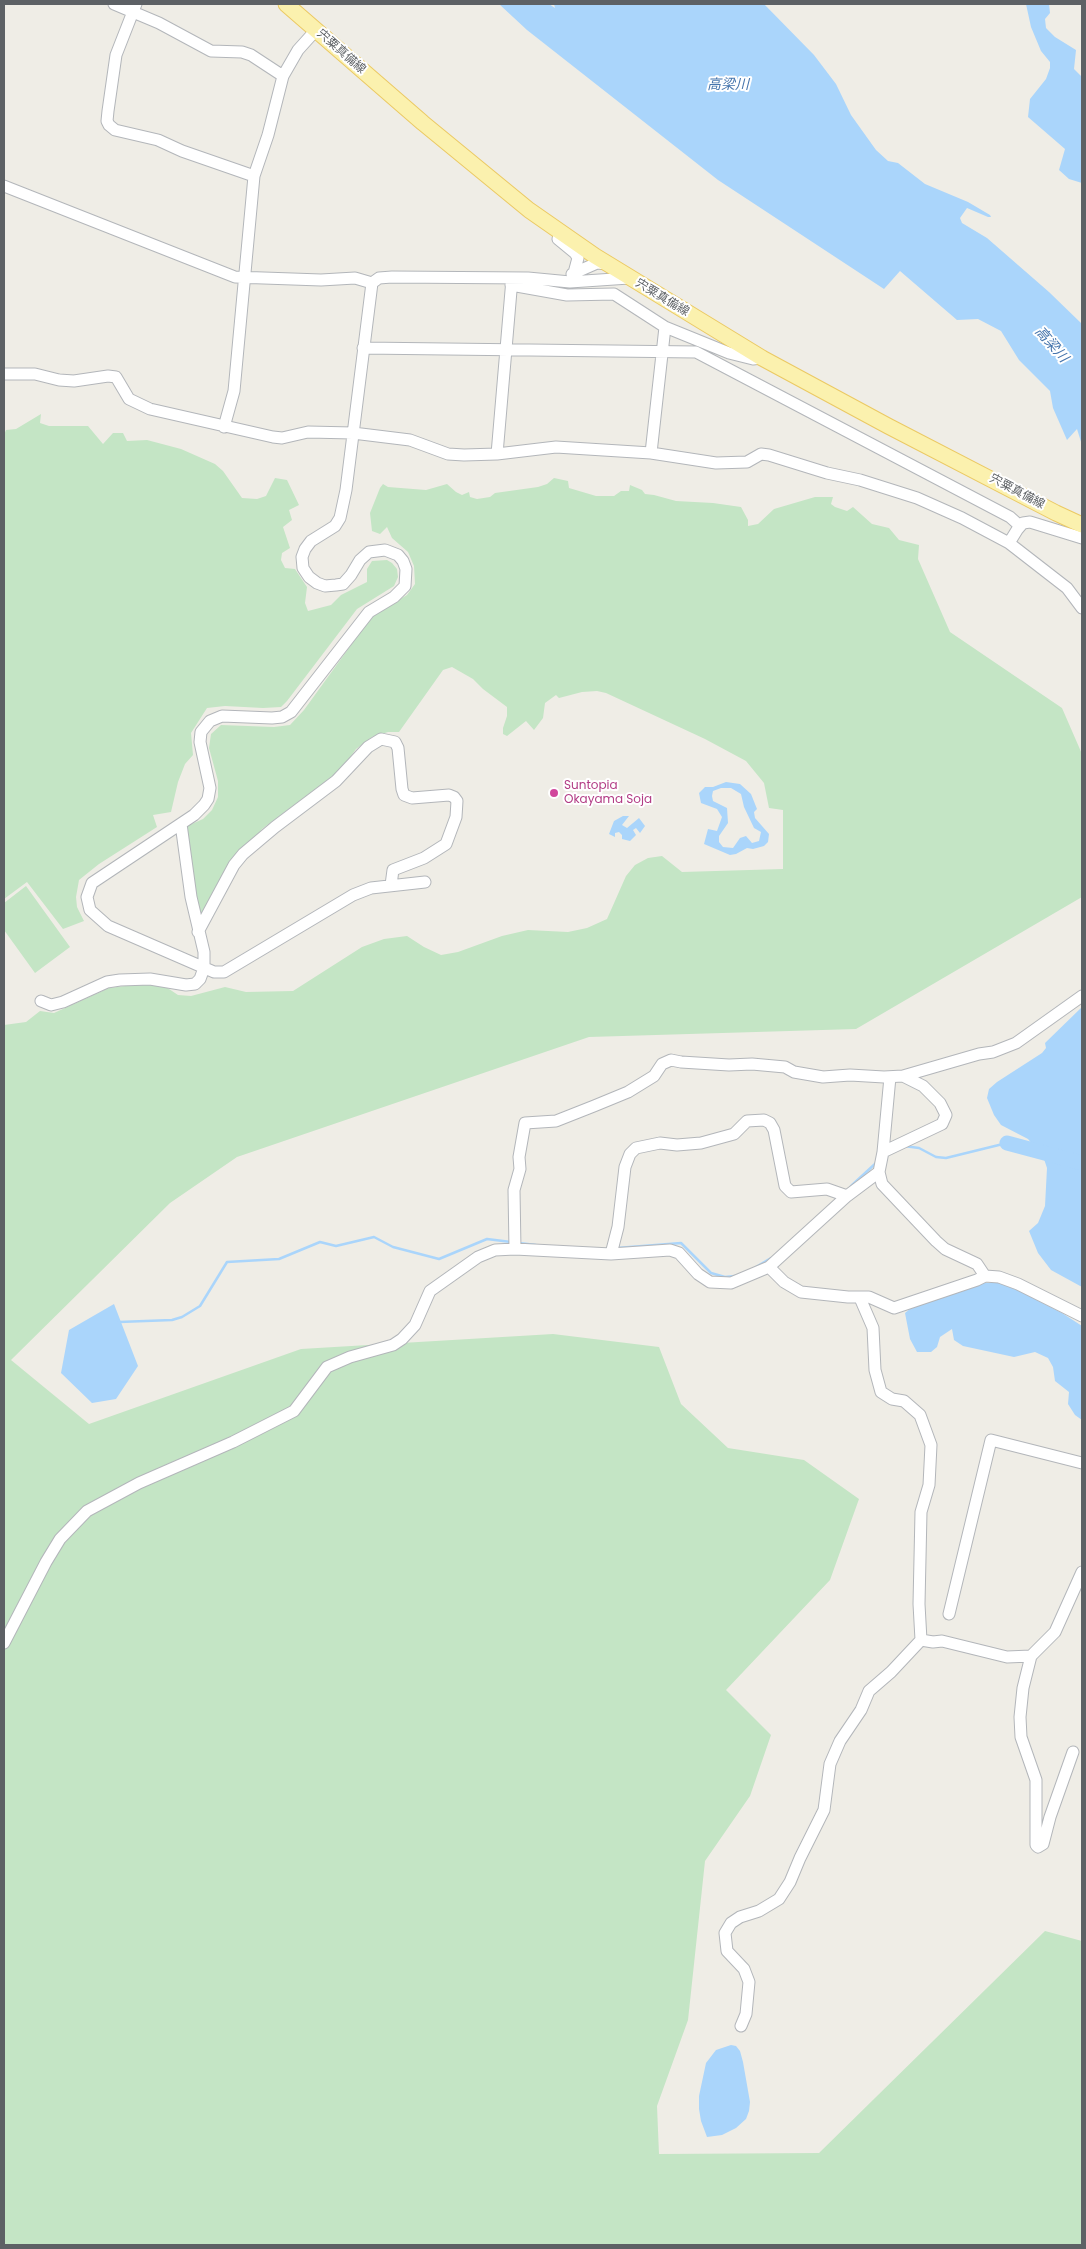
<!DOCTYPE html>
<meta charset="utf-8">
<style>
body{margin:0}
#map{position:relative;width:1086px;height:2249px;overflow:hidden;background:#efede6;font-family:Poppins,sans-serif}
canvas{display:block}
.frame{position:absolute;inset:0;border:5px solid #5d6165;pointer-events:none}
</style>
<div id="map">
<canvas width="1086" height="2249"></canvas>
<div class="frame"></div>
</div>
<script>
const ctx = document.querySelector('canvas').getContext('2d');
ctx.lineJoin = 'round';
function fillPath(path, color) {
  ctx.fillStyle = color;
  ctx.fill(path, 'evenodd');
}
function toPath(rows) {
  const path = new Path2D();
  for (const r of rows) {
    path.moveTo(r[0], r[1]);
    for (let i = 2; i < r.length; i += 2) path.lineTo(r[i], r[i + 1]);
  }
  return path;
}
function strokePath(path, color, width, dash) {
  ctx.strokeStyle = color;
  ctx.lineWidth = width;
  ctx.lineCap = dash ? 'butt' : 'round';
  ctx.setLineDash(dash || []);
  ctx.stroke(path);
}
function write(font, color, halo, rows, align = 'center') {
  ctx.font = font + ' Poppins,"Noto Sans JP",sans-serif';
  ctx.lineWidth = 4;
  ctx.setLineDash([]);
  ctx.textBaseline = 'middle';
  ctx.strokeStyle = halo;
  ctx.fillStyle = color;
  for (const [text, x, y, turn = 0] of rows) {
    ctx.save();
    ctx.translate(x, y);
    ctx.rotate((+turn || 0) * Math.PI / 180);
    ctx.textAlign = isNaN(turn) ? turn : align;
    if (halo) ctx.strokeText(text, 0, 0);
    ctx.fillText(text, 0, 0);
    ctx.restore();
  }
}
const green = toPath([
 [41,414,40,423,49,426,88,426,103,444,113,433,123,433,127,441,147,440,181,449,215,464,223,471,242,498,257,499,266,496,275,478,287,480,299,505,289,510,292,520,283,527,290,548,282,553,281,560,285,568,295,569,307,587,305,603,308,611,331,605,341,595,367,582,367,569,372,561,387,560,392,563,397,569,398,577,394,586,357,609,287,701,281,707,263,708,225,706,207,708,191,733,193,755,185,764,178,782,171,812,153,815,157,827,99,864,79,880,76,897,77,907,84,921,63,929,27,882,4,899,4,435,6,430,16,429],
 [554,478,568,481,569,488,596,496,614,496,621,491,629,491,630,485,642,490,645,494,654,495,676,501,713,503,741,507,748,520,748,526,758,524,774,509,815,497,833,497,831,504,835,507,847,511,853,507,872,524,889,528,899,540,919,545,918,559,950,632,1062,708,1082,754,1082,897,856,1029,589,1037,237,1157,170,1203,11,1360,89,1424,301,1349,553,1334,659,1347,681,1404,728,1448,804,1460,859,1499,830,1580,726,1690,771,1735,750,1796,705,1861,688,2020,657,2106,659,2154,819,2153,1045,1931,1082,1941,1082,2245,4,2245,4,1025,26,1022,40,1011,54,1013,109,988,125,986,151,984,166,987,178,995,191,996,225,987,246,992,293,991,362,947,384,939,407,936,424,947,441,955,458,952,502,936,528,930,568,932,587,928,607,919,626,876,635,865,648,858,662,856,682,872,783,869,783,810,769,808,764,783,746,761,705,739,606,693,597,691,582,692,559,698,556,695,545,703,543,718,534,730,526,721,507,736,503,734,503,728,507,716,507,707,483,689,473,679,452,667,443,670,399,732,388,732,372,737,356,749,342,769,262,829,200,916,196,903,185,827,203,819,212,810,218,797,218,781,209,748,211,734,221,725,274,727,290,725,304,710,367,623,374,615,407,595,415,584,414,566,408,552,392,538,387,527,380,534,372,531,370,513,380,488,383,484,388,487,426,490,447,484,456,492,462,495,469,492,470,497,477,499,490,497,495,493,538,487,547,484],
 [26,886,70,947,35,973,4,930,4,903]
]);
const water = toPath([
 [499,4,549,4,555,8,554,4,764,4,814,55,836,84,851,115,876,150,888,161,898,163,925,184,968,202,990,215,991,217,988,217,967,208,960,218,962,223,987,238,1049,292,1082,324,1082,445,1077,429,1067,440,1053,408,1050,391,1019,360,1001,331,978,319,957,320,900,271,884,289,718,180,527,30],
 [1026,4,1049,4,1050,13,1045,19,1046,28,1055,37,1076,50,1074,69,1082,77,1082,183,1069,179,1059,170,1065,149,1028,117,1030,99,1046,79,1050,68,1050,62,1041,51,1031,27],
 [726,782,740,784,751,794,757,809,754,812,755,818,769,834,768,842,764,846,753,849,747,848,736,854,730,855,704,844,708,829,717,831,722,817,717,809,701,803,699,793,705,787,713,787],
 [721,788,731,788,741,794,744,807,754,828,761,832,759,841,752,843,746,836,740,838,733,848,723,847,719,842,719,836,728,823,727,808,713,801,712,796,713,791],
 [623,816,629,816,622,825,627,828,639,818,645,826,640,833,636,828,633,830,636,835,630,841,622,839,622,835,619,832,615,833,615,837,609,834,614,821],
 [1082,1007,1082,1287,1051,1270,1038,1253,1029,1231,1038,1223,1045,1206,1047,1168,1044,1159,1028,1139,1001,1125,994,1115,987,1098,989,1089,997,1082,1042,1053,1046,1048,1045,1043],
 [983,1283,1000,1283,1019,1291,1062,1313,1082,1326,1082,1420,1075,1415,1068,1404,1069,1392,1055,1381,1053,1367,1048,1358,1035,1352,1014,1357,963,1346,954,1340,952,1329,940,1337,937,1347,931,1352,917,1352,910,1339,905,1313,918,1302,969,1289],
 [114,1304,138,1366,116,1399,92,1403,61,1373,69,1330],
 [731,2045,736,2046,740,2051,743,2062,750,2102,749,2111,746,2119,736,2128,722,2135,707,2137,701,2121,699,2109,699,2096,706,2063,716,2050]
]);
const stream = toPath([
 [904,1146,919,1148,936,1157,946,1158,1007,1143],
 [851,1186,876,1163],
 [519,1243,536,1245],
 [617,1248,681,1243,711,1273,725,1277,735,1276],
 [756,1267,771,1258],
 [119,1322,172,1320,182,1317,200,1306,227,1262,279,1259,320,1242,336,1246,374,1237,393,1247,439,1259,487,1239,511,1242]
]);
const river = toPath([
 [1007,1143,1082,1163]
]);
const minor = toPath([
 [114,4,159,23,211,51,242,52,251,55,283,76],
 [136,4,116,55,108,111,107,121,109,125,115,130,158,140,182,151,254,176],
 [4,186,235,277,321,280,355,278,372,283],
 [558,239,575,253,578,258,574,273],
 [572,274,597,263,608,264],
 [511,285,567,295,614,294,665,327,729,353,753,359,761,358],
 [363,348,696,352,1010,517,1020,526],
 [4,374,35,374,59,380,74,381,108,376,116,377,129,399,150,409,273,437,282,438,308,432,353,433,410,440,448,454,464,455,497,454,556,447,651,453,716,463,747,462,761,454,769,455,827,473,860,480,917,498,962,518,1009,543,1067,588,1082,608],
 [224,427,234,391,254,176,268,135,283,76,298,50,316,30],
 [651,453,665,327],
 [497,454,512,279],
 [1009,543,1017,530,1023,523,1030,522,1082,538],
 [425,882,371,888,353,895,224,972,214,972,108,926,90,910,87,897,92,883,194,815,204,805,208,799,210,788,200,742,201,732,210,721,222,716,272,718,282,717,291,712,369,612,394,597,405,586,406,569,403,561,398,555,385,550,369,552,360,560,351,575,343,584,336,585,325,586,317,583,309,577,303,568,302,557,305,549,311,541,335,526,340,518,346,490,372,283,379,278,392,277,528,278,570,282,629,278],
 [198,932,234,865,243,854,275,827,336,781,368,747,381,739,395,742,398,748,402,789,404,795,412,798,449,795,454,797,457,801,456,817,446,844,424,858,393,870,391,885],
 [41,1001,51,1005,63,1002,107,982,120,980,150,979,186,985,195,984,200,979,204,968,204,952,191,897,181,824],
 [890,1077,883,1152,879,1172,882,1184,936,1241,945,1249,977,1264,985,1276],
 [883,1152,942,1124,946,1115,940,1103,923,1086,903,1076],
 [515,1249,514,1190,520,1169,519,1157,525,1123,556,1121,594,1106,628,1092,654,1076,662,1064,671,1060,681,1062,729,1065,752,1064,785,1067,794,1072,823,1077,850,1075,884,1077,903,1076,979,1054,993,1052,1016,1043,1082,996],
 [611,1254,618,1227,625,1167,630,1154,636,1148,660,1143,677,1145,701,1143,734,1134,747,1121,764,1120,770,1123,774,1130,785,1186,791,1192,827,1189,847,1196],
 [769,1267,784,1282,801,1292,848,1297,869,1297,894,1308,977,1280,985,1276,999,1277,1018,1284,1082,1316],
 [860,1298,873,1328,875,1370,881,1392,892,1399,904,1401,920,1415,931,1445,929,1485,921,1512,919,1604,921,1640],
 [949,1614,991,1440,1082,1463],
 [4,1643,46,1562,60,1539,87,1511,139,1483,233,1442,294,1411,327,1367,350,1357,393,1345,402,1339,415,1325,430,1291,478,1257,495,1250,515,1249,611,1254,670,1250,679,1253,698,1274,710,1282,731,1283,769,1267,847,1196,879,1172],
 [1031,1656,1023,1688,1020,1717,1021,1737,1036,1780,1036,1845,1038,1847,1043,1844,1050,1817,1073,1752],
 [741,2026,746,2014,749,1982,744,1969,727,1951,725,1933,731,1923,740,1917,759,1911,779,1899,790,1882,800,1858,824,1810,830,1764,840,1741,861,1710,869,1691,891,1672,921,1640,933,1642,942,1641,1007,1657,1031,1656,1055,1632,1082,1572]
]);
const major = toPath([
 [286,4,423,123,529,210,595,256,762,358,888,426,1056,513,1082,525]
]);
const markers = [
 [554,793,5,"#d1479c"]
];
const streetNames = [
 ["宍粟真備線",341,52,41],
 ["宍粟真備線",662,298,31],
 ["宍粟真備線",1017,492,28]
];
const hotelNames = [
 ["Suntopia",564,786],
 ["Okayama Soja",564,800]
];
const waterNames = [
 ["高梁川",728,85],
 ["高梁川",1051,345,49]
];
fillPath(green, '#c4e5c5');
fillPath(water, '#aad5fb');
strokePath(stream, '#aad5fb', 2.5);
strokePath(river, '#aad5fb', 15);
strokePath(minor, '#b3b6ba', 13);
strokePath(major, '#ebc963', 17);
strokePath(minor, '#fff', 11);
strokePath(major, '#fbf1ae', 15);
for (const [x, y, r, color] of markers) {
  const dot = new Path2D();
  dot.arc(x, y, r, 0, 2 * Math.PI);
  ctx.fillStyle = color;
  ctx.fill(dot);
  strokePath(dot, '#fff', 2);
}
write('12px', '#5d6165', '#fff', streetNames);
write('12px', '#b23c85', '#fff', hotelNames, 'left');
write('italic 14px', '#4675ad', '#fff', waterNames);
</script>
